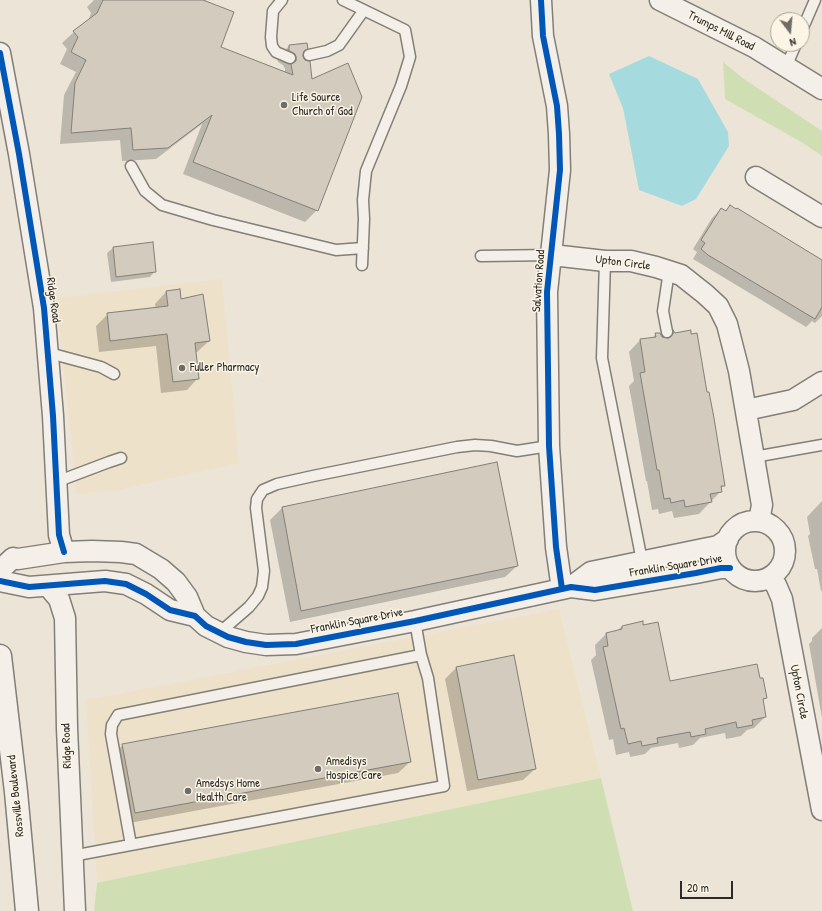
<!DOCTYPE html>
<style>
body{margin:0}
#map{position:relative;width:822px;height:911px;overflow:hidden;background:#ece5d7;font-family:"Patrick Hand",sans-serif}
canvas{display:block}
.north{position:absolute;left:770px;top:12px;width:40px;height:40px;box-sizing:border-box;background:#fcf5e5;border:1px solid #a8a49b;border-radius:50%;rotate:164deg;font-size:11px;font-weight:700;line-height:16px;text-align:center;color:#2b2b2b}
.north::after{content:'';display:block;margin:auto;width:14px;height:18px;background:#6f6c67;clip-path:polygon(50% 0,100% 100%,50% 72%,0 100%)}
.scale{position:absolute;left:680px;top:881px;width:53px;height:18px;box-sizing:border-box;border:2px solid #2b2b2b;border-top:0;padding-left:5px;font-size:12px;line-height:14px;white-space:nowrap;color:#2b2b2b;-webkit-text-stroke:3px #fcf5e5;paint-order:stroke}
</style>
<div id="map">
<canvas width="822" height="911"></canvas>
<div class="north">N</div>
<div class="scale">20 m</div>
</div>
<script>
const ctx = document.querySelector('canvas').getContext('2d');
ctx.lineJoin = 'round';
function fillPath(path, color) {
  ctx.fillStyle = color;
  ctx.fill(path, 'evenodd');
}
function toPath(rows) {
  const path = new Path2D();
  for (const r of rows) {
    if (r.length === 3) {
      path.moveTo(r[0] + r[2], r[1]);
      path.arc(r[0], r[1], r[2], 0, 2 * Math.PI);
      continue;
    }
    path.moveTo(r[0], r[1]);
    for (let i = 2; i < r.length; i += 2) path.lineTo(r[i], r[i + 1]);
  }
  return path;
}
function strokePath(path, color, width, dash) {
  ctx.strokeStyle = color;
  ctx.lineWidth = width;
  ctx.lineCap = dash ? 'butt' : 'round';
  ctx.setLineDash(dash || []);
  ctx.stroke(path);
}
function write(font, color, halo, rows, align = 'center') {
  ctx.font = font + ' "Patrick Hand",sans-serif';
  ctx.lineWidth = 3;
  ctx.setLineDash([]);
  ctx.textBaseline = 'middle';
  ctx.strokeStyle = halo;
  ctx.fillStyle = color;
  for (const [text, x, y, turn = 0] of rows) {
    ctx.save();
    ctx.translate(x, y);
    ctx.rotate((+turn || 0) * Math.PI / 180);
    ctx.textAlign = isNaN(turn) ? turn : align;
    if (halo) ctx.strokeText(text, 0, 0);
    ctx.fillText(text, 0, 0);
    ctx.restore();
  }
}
const built = toPath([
 [222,279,239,463,118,490,77,494,56,298],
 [559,609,601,778,256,852,97,883,86,700]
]);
const green = toPath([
 [723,62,744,79,822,131,822,156,803,143,725,99],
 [601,778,633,911,94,911,97,883]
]);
const water = toPath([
 [649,56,698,79,728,132,729,146,696,199,682,206,639,190,623,108,609,74]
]);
const shadow = toPath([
 [94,0,206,0,205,2,219,48,285,73,285,69,283,65,278,62,277,58,289,46,303,52,302,56,317,210,305,222,183,174,202,124,156,159,122,161,120,140,60,144,64,95,76,72,60,64,67,49,62,43,74,32,88,21,91,13,87,7],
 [730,206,822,262,822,316,815,323,812,321,806,327,693,259,697,252,693,249,712,218,721,209,725,211],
 [113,248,155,271,150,277,111,282,107,253],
 [166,292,180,300,209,341,197,352,195,352,198,378,187,390,161,393,156,346,99,352,96,326,108,314,156,309,155,304],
 [673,332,724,485,721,488,721,491,699,514,674,518,672,511,659,514,658,509,652,510,647,481,646,481,629,386,634,381,629,352,640,340,652,338,656,334,666,339],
 [497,463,517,566,505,577,290,622,270,520,282,508],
 [822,501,822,591,821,591,817,569,815,569,808,536,810,534,807,517],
 [622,626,642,626,669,683,760,679,766,698,762,701,765,717,754,728,747,730,741,736,726,739,725,733,700,738,693,745,679,748,678,743,651,748,645,754,630,757,629,752,616,755,613,739,609,740,591,660,596,655,595,645,606,634,617,631],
 [822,628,822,718,809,644,812,641,812,638],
 [457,667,535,769,523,780,467,791,445,679],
 [123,745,410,762,398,773,124,824,111,756]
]);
const building = toPath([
 [103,0,203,0,234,12,221,47,293,75,291,64,296,61,296,57,295,54,289,51,289,45,307,43,308,49,304,51,303,56,305,60,310,61,312,79,348,63,362,97,318,211,193,162,212,115,168,148,133,150,131,128,71,133,75,83,86,60,71,52,78,37,73,31,97,13,103,0],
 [730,205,736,209,737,208,822,260,822,307,815,319,708,255,701,249,705,243,701,240,708,229,721,208,726,211,730,205],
 [153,242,156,272,116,277,113,247,153,242],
 [180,289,181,299,203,294,210,341,195,343,199,379,173,382,167,334,110,341,107,313,168,306,166,291,180,289],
 [673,330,675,333,691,330,691,334,697,333,707,392,709,392,714,418,725,486,721,486,722,492,710,494,712,502,685,507,684,500,671,503,670,498,664,499,659,470,657,470,640,373,645,372,640,339,656,337,655,333,660,333,662,337,669,338,673,334,673,330],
 [497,462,518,566,301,611,282,507,497,462],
 [643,621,643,625,658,622,670,681,757,664,760,678,763,678,767,698,763,699,766,717,752,720,753,725,737,728,736,722,705,729,706,734,691,737,690,732,657,738,658,743,642,746,641,741,628,744,624,728,621,729,603,647,608,646,606,633,622,629,622,626,643,621],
 [514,655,536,769,478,780,456,667,514,655],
 [398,693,411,762,135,813,122,744,398,693]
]);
const service = toPath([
 [282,0,273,11,271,37,272,46,276,52,290,58],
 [343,0,405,30,410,57,401,86,366,171,363,200,364,219,362,265],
 [802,30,815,0],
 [309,55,327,51,339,45,364,10],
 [786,67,796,44],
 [131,166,145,191,162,205,213,220,336,250,363,248],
 [481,256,552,255],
 [605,261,602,358,642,561],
 [667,332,663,311,669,271],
 [49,353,101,367,114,374],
 [754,457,822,445],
 [56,482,109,462,121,458],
 [415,621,421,655],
 [219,633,249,607,258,596,262,587,264,571,256,508,257,499,263,490,277,484,313,476,457,447,475,445,491,446,517,451,549,446],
 [72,856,444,786,428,678,421,655,118,715,112,725,111,734,131,845]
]);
const minor = toPath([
 [541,0,543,36,557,106,559,134,560,170,547,292,549,446,556,547,562,589],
 [660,0,754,47,822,89],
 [0,53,19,154,44,308,53,416,59,535,64,552],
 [756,177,822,217],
 [552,255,605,261,631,261,656,267,681,275,705,294,718,306,727,324,739,371,762,505,759,521],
 [746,410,793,400,822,382],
 [755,551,30],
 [0,570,13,558,18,559,64,552,92,551,121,552,136,554,161,569,176,582,187,597,195,616],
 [769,578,776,585,782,599,822,810],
 [0,581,29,587,105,581,126,584,146,594,170,610,195,616,206,626,228,637,246,642,266,645,296,644,415,621,562,589,571,587,595,590,696,573,721,568,730,568],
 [48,586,59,599,65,618,67,728,75,911],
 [571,587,591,572,718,546,728,539]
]);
const secondary = toPath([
 [0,656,16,792,27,911]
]);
const cycleway = toPath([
 [541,0,543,36,557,106,559,134,560,170,547,292,549,446,556,547,562,589],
 [0,53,19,154,44,308,53,416,59,535,64,552],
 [0,581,29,587,105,581,126,584,146,594,170,610,195,616,206,626,228,637,246,642,266,645,296,644,415,621,562,589,571,587,595,590,696,573,721,568,730,568]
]);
const markers = [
 [284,105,4,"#6f6c67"],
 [182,368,4,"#6f6c67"],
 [318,769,4,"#6f6c67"],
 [188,791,4,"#6f6c67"]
];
const streetNames = [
 ["Trumps Mill Road",721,31,27],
 ["Upton Circle",623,263,7],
 ["Salvation Road",539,281,-86],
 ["Ridge Road",53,300,82],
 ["Franklin Square Drive",676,566,-9],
 ["Franklin Square Drive",357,621,-11],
 ["Upton Circle",799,692,79],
 ["Ridge Road",67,746,-92],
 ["Rossville Boulevard",16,796,-96]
];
const poiNames = [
 ["Life Source",292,98],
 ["Church of God",292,112],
 ["Fuller Pharmacy",190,368],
 ["Amedisys",326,762],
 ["Hospice Care",326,776],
 ["Amedsys Home",196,784],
 ["Health Care",196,798]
];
fillPath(built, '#eee1c9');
fillPath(green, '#cfdfb3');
fillPath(water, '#a5dbdf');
fillPath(shadow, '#0003');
fillPath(building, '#d3cbbd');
strokePath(building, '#827f78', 1);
strokePath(service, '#827f78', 13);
strokePath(minor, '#827f78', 23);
strokePath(secondary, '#827f78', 25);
strokePath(service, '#f4f0e9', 10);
strokePath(minor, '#f4f0e9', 20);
strokePath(secondary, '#f4f0e9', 22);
strokePath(cycleway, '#0057b8', 6);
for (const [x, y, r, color] of markers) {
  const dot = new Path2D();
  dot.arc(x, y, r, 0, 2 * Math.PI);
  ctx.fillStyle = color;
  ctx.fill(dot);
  strokePath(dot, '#fcf5e5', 1.5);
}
write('12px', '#2b2b2b', '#fcf5e5', streetNames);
write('12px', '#2b2b2b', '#fcf5e5', poiNames, 'left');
</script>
